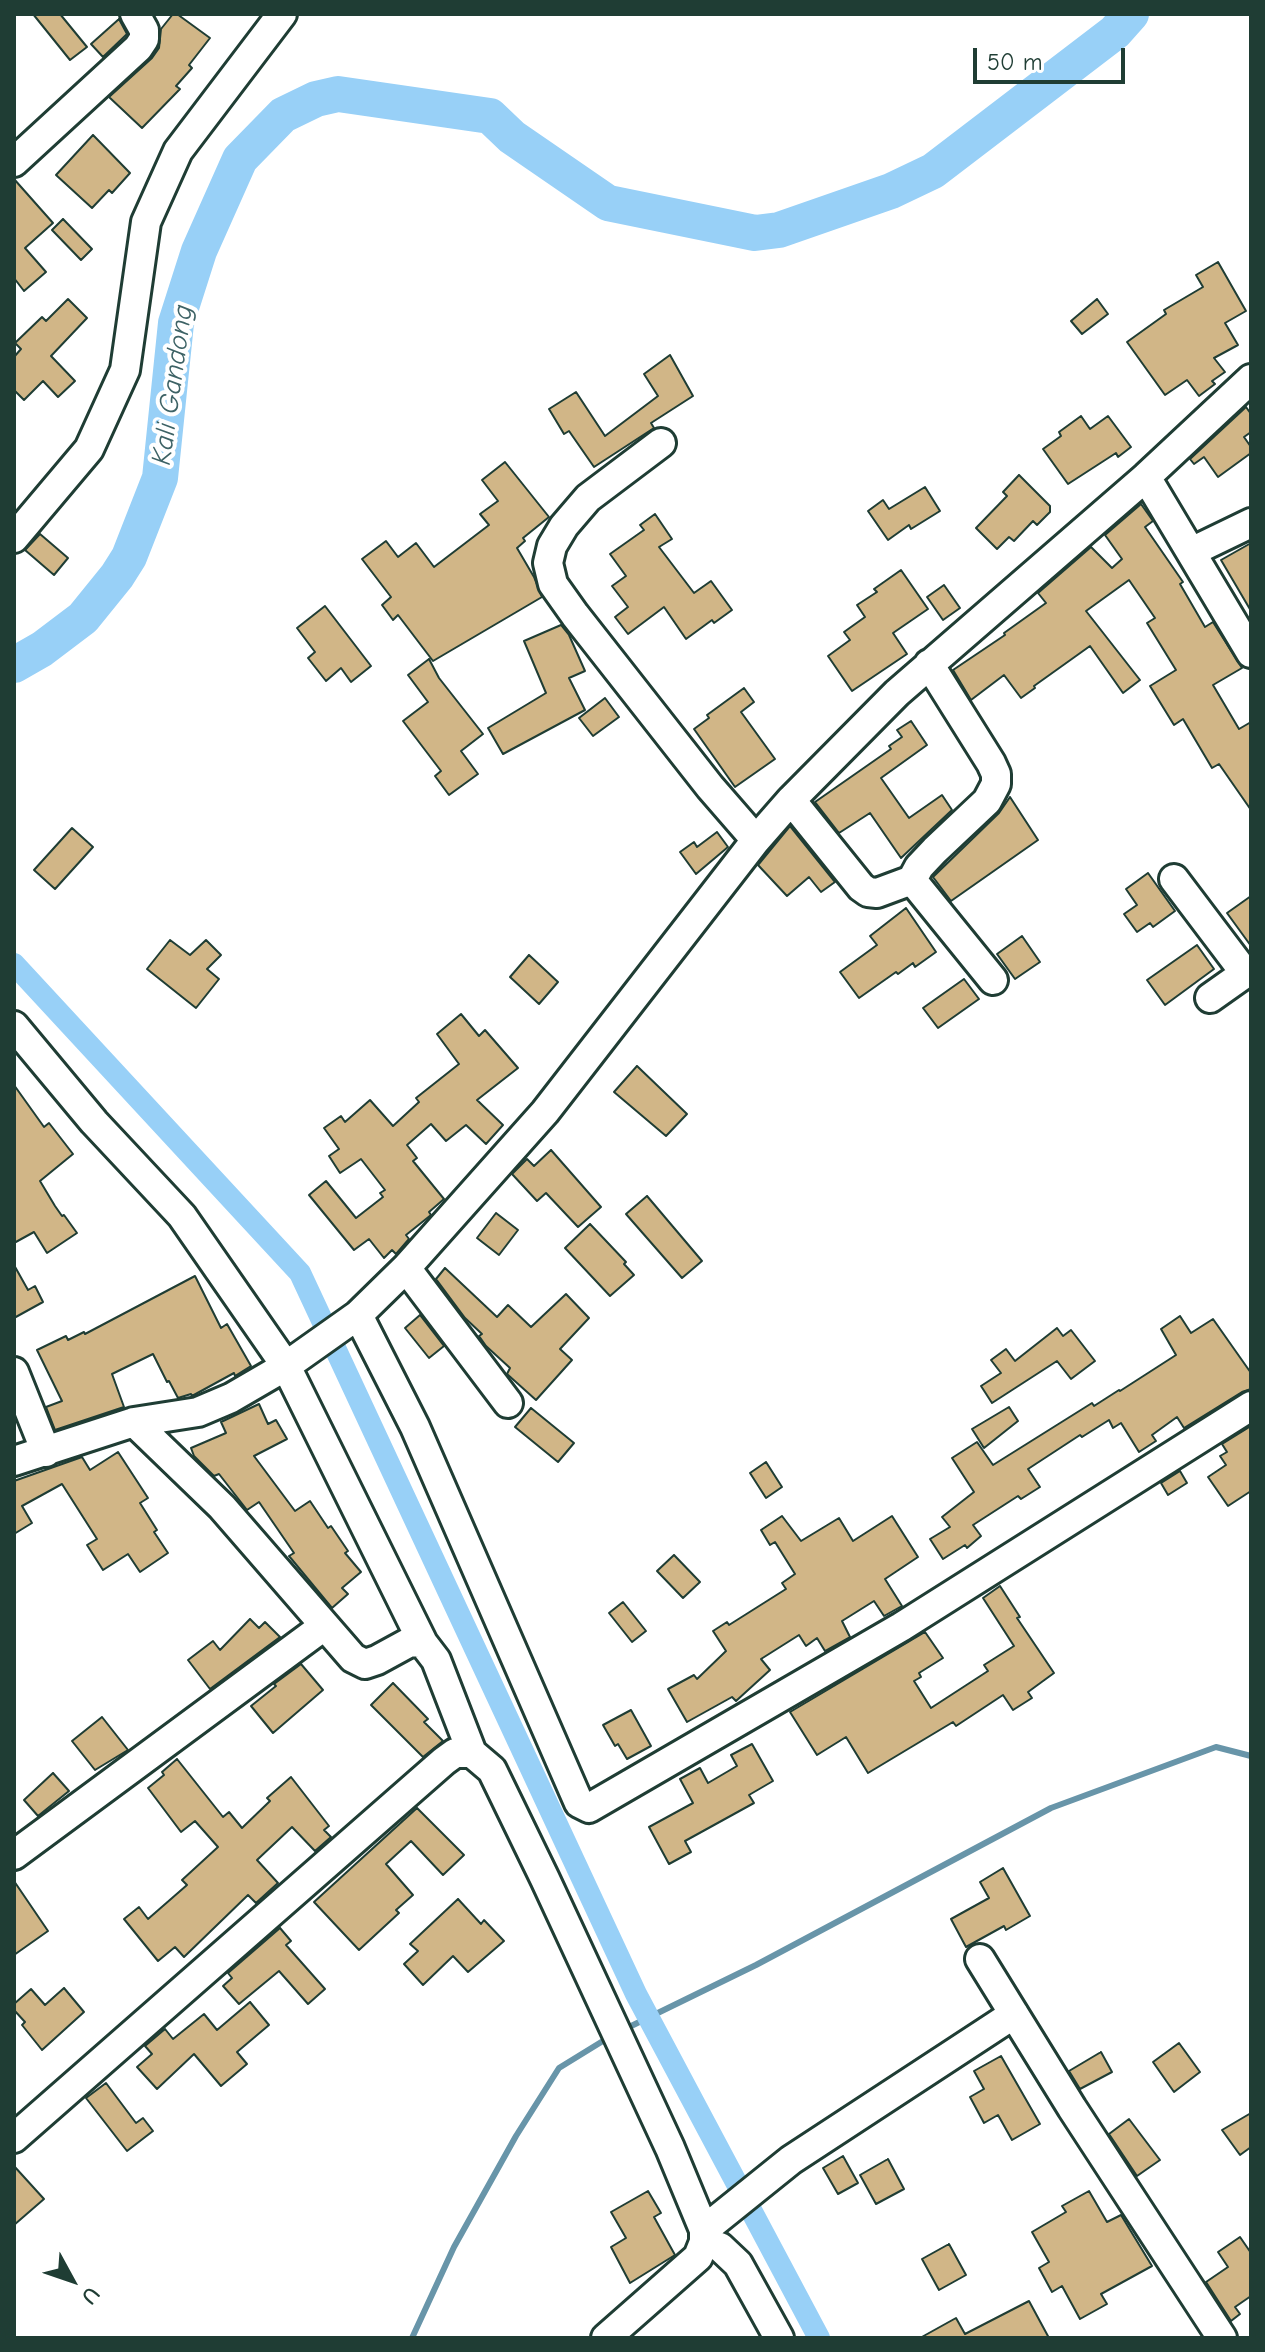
<!DOCTYPE html>
<style>
body{margin:0}
#map{position:relative;width:1265px;height:2352px;overflow:hidden;background:#fff;font-family:"Comic Neue",sans-serif}
canvas{display:block}
.frame{position:absolute;inset:0;border:16px solid #1f3d34;pointer-events:none}
.north{position:absolute;left:32px;top:2240px;width:80px;height:80px;-webkit-text-stroke:6px #fff;paint-order:stroke;rotate:130deg;font-size:22px;font-weight:700;line-height:32px;text-align:center;color:#1f3d34}
.north::after{content:'';display:block;margin:auto;width:28px;height:36px;background:#1f3d34;clip-path:polygon(50% 0,100% 100%,50% 72%,0 100%)}
.scale{position:absolute;left:973px;top:48px;width:152px;height:36px;box-sizing:border-box;border:4px solid #1f3d34;border-top:0;padding-left:10px;font-size:24px;line-height:28px;white-space:nowrap;color:#1f3d34;-webkit-text-stroke:6px #fff;paint-order:stroke}
</style>
<div id="map">
<canvas width="1265" height="2352"></canvas>
<div class="frame"></div>
<div class="north">U</div>
<div class="scale">50 m</div>
</div>
<script>
const ctx = document.querySelector('canvas').getContext('2d');
ctx.lineJoin = 'round';
function toPath(rows) {
  const path = new Path2D();
  for (const r of rows) {
    path.moveTo(r[0], r[1]);
    for (let i = 2; i < r.length; i += 2) path.lineTo(r[i], r[i + 1]);
  }
  return path;
}
function strokePath(path, color, width, dash) {
  ctx.strokeStyle = color;
  ctx.lineWidth = width;
  ctx.lineCap = dash ? 'butt' : 'round';
  ctx.setLineDash(dash || []);
  ctx.stroke(path);
}
function fillPath(path, color) {
  ctx.fillStyle = color;
  ctx.fill(path, 'evenodd');
}
function write(font, color, halo, rows, align = 'center') {
  ctx.font = font + ' "Comic Neue",sans-serif';
  ctx.lineWidth = 8;
  ctx.setLineDash([]);
  ctx.textBaseline = 'middle';
  ctx.strokeStyle = halo;
  ctx.fillStyle = color;
  for (const [text, x, y, turn = 0] of rows) {
    ctx.save();
    ctx.translate(x, y);
    ctx.rotate((+turn || 0) * Math.PI / 180);
    ctx.textAlign = isNaN(turn) ? turn : align;
    if (halo) ctx.strokeText(text, 0, 0);
    ctx.fillText(text, 0, 0);
    ctx.restore();
  }
}
const stream = toPath([
 [625,2029,756,1965,1051,1808,1216,1747,1251,1756],
 [412,2338,454,2247,516,2136,559,2068,611,2036]
]);
const canal = toPath([
 [14,964,300,1273,636,1994,819,2338]
]);
const river = toPath([
 [14,665,42,649,83,618,117,576,129,557,160,478,176,323,199,251,240,159,283,115,316,99,338,94,490,116,512,137,608,203,755,233,779,230,891,191,933,171,1115,32,1131,14]
]);
const building = toPath([
 [33,14,60,14,87,47,70,60,33,14],
 [173,14,177,14,210,38,189,65,192,68,176,86,180,89,142,128,109,97,152,58,159,48,161,29,173,14],
 [119,19,127,34,103,57,91,44,119,19],
 [93,135,130,173,112,193,109,190,92,208,56,175,93,135],
 [14,179,53,223,25,248,46,272,24,291,14,278,14,179],
 [63,219,92,249,81,260,52,230,63,219],
 [1218,262,1246,311,1225,323,1238,345,1214,358,1225,372,1212,381,1215,384,1199,396,1187,380,1165,395,1127,342,1166,314,1164,310,1203,287,1196,275,1218,262],
 [68,299,87,318,51,356,75,381,58,397,43,381,24,400,14,390,14,357,21,349,15,343,42,317,46,321,68,299],
 [1097,299,1108,314,1082,334,1071,321,1097,299],
 [670,355,693,396,651,423,654,428,594,467,569,431,564,434,549,409,576,392,605,436,658,396,644,374,670,355],
 [1246,407,1251,414,1251,432,1244,437,1251,447,1251,453,1218,477,1204,457,1194,464,1190,459,1246,407],
 [1081,416,1090,429,1108,416,1131,447,1118,457,1116,453,1068,484,1043,449,1061,436,1059,432,1081,416],
 [505,462,549,517,523,538,525,541,517,548,534,577,542,597,433,661,398,615,393,620,382,605,391,597,362,559,386,541,398,557,416,543,434,567,489,525,480,514,498,501,482,480,505,462],
 [1019,475,1050,506,1050,512,1037,525,1033,521,1014,541,1009,537,997,549,976,528,1007,496,1003,492,1019,475],
 [925,487,940,511,911,529,909,525,888,540,868,511,883,500,889,509,925,487],
 [1141,504,1153,521,1145,527,1183,582,1180,584,1205,627,1213,622,1242,668,1213,685,1239,729,1251,722,1251,810,1219,764,1212,768,1183,719,1174,725,1150,686,1176,670,1147,623,1155,618,1129,580,1086,611,1140,680,1123,693,1090,646,1034,686,1035,688,1021,698,1004,675,971,700,953,670,1005,635,1004,633,1046,603,1038,593,1091,547,1112,568,1122,559,1105,535,1141,504],
 [655,514,672,539,659,547,694,593,711,581,732,610,714,623,712,620,686,639,664,607,628,634,615,617,628,607,612,586,626,576,610,554,644,530,640,525,655,514],
 [40,534,68,558,54,575,25,550,40,534],
 [1251,543,1251,611,1221,560,1251,543],
 [901,570,928,609,893,633,907,654,852,691,828,656,850,640,844,632,865,617,857,605,877,592,874,589,901,570],
 [944,585,960,608,943,620,927,597,944,585],
 [325,606,371,666,351,682,341,668,326,681,308,658,315,652,297,628,325,606],
 [561,625,569,635,585,671,569,678,585,710,503,754,488,728,546,693,524,641,561,625],
 [429,659,439,678,483,734,461,751,478,774,449,795,435,776,441,771,403,721,428,702,408,675,429,659],
 [744,688,754,702,741,712,775,759,735,787,694,729,709,718,707,715,744,688],
 [605,698,619,717,593,736,579,718,605,698],
 [911,721,927,745,881,778,909,818,942,795,952,810,901,858,870,813,839,833,815,802,891,749,889,746,902,737,897,730,911,721],
 [1010,797,1038,840,951,901,933,877,999,813,1010,797],
 [790,826,835,882,821,892,809,877,787,896,758,865,790,826],
 [72,828,93,847,55,889,34,870,72,828],
 [717,832,728,847,696,874,680,852,694,842,697,847,717,832],
 [1148,873,1175,911,1153,927,1150,923,1137,932,1124,914,1137,905,1126,889,1148,873],
 [1251,896,1251,946,1227,913,1251,896],
 [906,908,936,952,915,967,913,963,898,974,896,972,859,998,840,972,877,945,870,936,906,908],
 [1022,936,1040,962,1015,979,997,954,1022,936],
 [170,940,190,955,206,940,221,955,207,969,219,979,196,1008,147,969,170,940],
 [1197,945,1214,969,1165,1005,1147,980,1197,945],
 [529,955,558,982,539,1004,510,977,529,955],
 [964,979,979,999,938,1028,923,1008,964,979],
 [461,1014,479,1036,485,1030,518,1068,477,1100,503,1125,486,1144,466,1125,446,1141,431,1124,407,1145,417,1158,413,1161,444,1199,429,1212,431,1215,406,1235,409,1239,396,1254,392,1250,384,1258,369,1239,354,1250,309,1195,326,1181,356,1218,383,1197,380,1193,385,1190,361,1159,340,1173,329,1156,339,1149,324,1128,341,1116,345,1122,370,1100,393,1126,419,1102,416,1098,459,1064,437,1034,461,1014],
 [637,1066,687,1114,666,1136,614,1092,637,1066],
 [14,1085,44,1127,49,1123,73,1154,40,1181,55,1206,62,1216,64,1215,77,1233,47,1253,34,1232,14,1243,14,1085],
 [551,1150,601,1207,578,1227,546,1193,537,1201,512,1174,527,1159,534,1166,551,1150],
 [647,1196,702,1261,682,1278,626,1214,647,1196],
 [496,1213,518,1230,499,1255,477,1238,496,1213],
 [590,1224,626,1262,624,1264,634,1275,610,1296,565,1248,590,1224],
 [14,1265,28,1290,35,1286,43,1302,14,1318,14,1265],
 [445,1268,497,1317,508,1305,531,1327,566,1294,589,1318,560,1349,572,1360,536,1400,507,1374,510,1368,486,1346,479,1336,482,1334,465,1318,436,1279,445,1268],
 [195,1276,221,1328,227,1324,251,1366,235,1376,234,1373,192,1396,191,1394,178,1398,169,1381,167,1382,153,1354,112,1374,124,1407,55,1430,46,1407,62,1401,37,1350,66,1336,68,1340,84,1332,85,1334,195,1276],
 [420,1315,444,1346,429,1358,405,1328,420,1315],
 [1180,1316,1191,1333,1213,1319,1251,1373,1251,1389,1242,1392,1184,1428,1177,1417,1152,1435,1156,1441,1139,1452,1121,1423,1113,1428,1109,1420,1082,1437,1080,1435,1028,1469,1040,1487,1021,1499,1018,1496,973,1525,981,1536,967,1548,965,1545,943,1559,930,1539,950,1527,942,1517,974,1492,952,1458,977,1442,993,1465,1092,1403,1094,1406,1119,1390,1120,1391,1176,1355,1161,1329,1180,1316],
 [1057,1328,1063,1336,1071,1330,1095,1361,1071,1379,1057,1361,992,1403,981,1386,1001,1373,991,1360,1006,1349,1015,1361,1057,1328],
 [259,1404,268,1424,276,1420,287,1439,254,1456,295,1511,310,1501,328,1528,331,1526,348,1551,345,1553,361,1572,342,1588,348,1594,332,1608,289,1556,294,1553,259,1502,247,1510,219,1474,214,1476,194,1456,191,1448,226,1433,221,1422,259,1404],
 [1009,1407,1018,1421,984,1448,972,1429,1009,1407],
 [531,1408,574,1443,558,1462,515,1427,531,1408],
 [1251,1426,1251,1491,1228,1506,1208,1477,1226,1465,1220,1456,1227,1452,1222,1444,1251,1426],
 [118,1452,148,1498,140,1503,157,1530,154,1532,168,1553,140,1572,128,1554,103,1570,87,1545,97,1539,62,1484,22,1506,32,1523,14,1534,14,1481,82,1457,90,1470,118,1452],
 [766,1462,782,1487,766,1498,750,1473,766,1462],
 [1180,1471,1187,1483,1168,1495,1161,1483,1180,1471],
 [782,1516,801,1541,839,1518,853,1541,892,1516,918,1557,885,1579,902,1606,884,1616,874,1601,842,1621,850,1637,825,1651,817,1638,806,1646,799,1635,761,1659,770,1670,736,1701,732,1697,687,1722,668,1689,694,1675,697,1679,726,1651,713,1631,727,1622,729,1625,786,1589,782,1583,795,1574,775,1542,770,1545,761,1530,782,1516],
 [674,1555,700,1582,683,1598,657,1571,674,1555],
 [1000,1586,1020,1617,1017,1618,1054,1673,1028,1692,1032,1698,1013,1710,1003,1695,956,1726,953,1722,868,1773,846,1737,817,1755,790,1712,925,1632,943,1658,919,1673,921,1677,914,1681,931,1708,988,1671,984,1665,1014,1646,983,1598,1000,1586],
 [623,1602,646,1631,632,1642,609,1613,623,1602],
 [250,1619,259,1628,265,1622,280,1637,210,1689,188,1660,213,1641,220,1650,250,1619],
 [301,1664,323,1690,273,1733,251,1706,276,1686,274,1684,301,1664],
 [393,1683,428,1719,424,1722,443,1741,423,1757,371,1705,393,1683],
 [631,1710,651,1746,627,1759,618,1744,615,1746,603,1725,631,1710],
 [102,1717,128,1750,95,1770,72,1741,102,1717],
 [752,1744,773,1781,749,1795,754,1803,685,1841,691,1852,669,1864,649,1827,693,1803,680,1779,700,1768,708,1783,737,1766,731,1755,752,1744],
 [177,1759,223,1817,229,1812,242,1828,270,1801,267,1798,291,1777,329,1826,324,1830,331,1837,315,1851,292,1827,257,1860,278,1883,256,1903,248,1895,184,1957,175,1947,158,1961,124,1919,139,1907,148,1919,187,1885,182,1880,218,1847,195,1821,181,1832,148,1788,164,1775,162,1772,177,1759],
 [53,1773,69,1791,38,1816,24,1800,53,1773],
 [417,1808,464,1855,443,1875,411,1841,386,1864,413,1895,396,1910,399,1913,359,1950,314,1902,417,1808],
 [1003,1868,1030,1916,1006,1930,1004,1926,966,1947,951,1919,989,1898,980,1882,1003,1868],
 [14,1881,48,1931,14,1955,14,1881],
 [458,1899,481,1924,484,1920,504,1941,468,1972,453,1956,423,1985,404,1964,418,1951,410,1944,458,1899],
 [280,1928,291,1941,286,1945,325,1989,308,2004,279,1971,239,2004,223,1986,232,1978,228,1973,280,1928],
 [64,1988,84,2012,42,2050,22,2025,25,2022,14,2010,14,2004,31,1989,45,2005,64,1988],
 [250,2002,269,2025,237,2052,247,2064,221,2086,194,2054,157,2089,137,2067,152,2054,145,2046,165,2029,173,2039,204,2014,217,2030,250,2002],
 [1179,2043,1200,2072,1174,2092,1153,2062,1179,2043],
 [1101,2052,1112,2072,1080,2089,1069,2071,1101,2052],
 [1001,2056,1040,2124,1012,2140,998,2115,984,2123,970,2097,984,2089,974,2071,1001,2056],
 [106,2083,136,2123,143,2118,153,2131,127,2151,86,2098,106,2083],
 [1251,2113,1251,2147,1240,2155,1222,2130,1251,2113],
 [1129,2119,1160,2160,1137,2176,1109,2134,1129,2119],
 [843,2156,858,2183,838,2194,823,2168,843,2156],
 [888,2159,904,2189,876,2204,860,2175,888,2159],
 [14,2166,44,2199,14,2225,14,2166],
 [648,2191,661,2213,654,2217,675,2255,630,2283,611,2247,626,2238,611,2212,648,2191],
 [1089,2191,1107,2222,1121,2215,1152,2266,1101,2294,1107,2304,1080,2319,1062,2286,1052,2292,1039,2268,1049,2262,1032,2232,1066,2212,1062,2206,1089,2191],
 [1240,2237,1251,2253,1251,2296,1235,2307,1240,2314,1231,2321,1206,2282,1228,2267,1218,2252,1240,2237],
 [949,2244,966,2275,939,2290,922,2259,949,2244],
 [1029,2301,1049,2338,920,2338,956,2318,965,2334,1029,2301]
]);
const minor = toPath([
 [14,162,138,48,144,39,144,30,135,14],
 [661,443,588,498,564,526,552,546,548,563,553,584,575,615,710,787,756,840],
 [1146,477,1251,653],
 [14,538,89,449,125,370,146,222,178,151,282,14],
 [1191,552,1251,523],
 [929,664,991,763,996,774,996,784,987,801,935,850,919,867,912,880,993,980],
 [791,800,861,887,868,892,877,893,912,880],
 [1174,879,1245,973],
 [1210,998,1251,969],
 [14,1026,94,1122,182,1216,286,1366,231,1398,198,1412,134,1422,14,1461],
 [406,1268,508,1403],
 [358,1315,415,1427,579,1803,589,1808,901,1627,1251,1406],
 [14,1372,46,1452],
 [134,1422,222,1507,353,1658,365,1664,377,1660,410,1642,423,1643,436,1660,472,1753],
 [423,1643,286,1366,358,1315,406,1268,545,1112,756,840,791,800,897,693,1146,477,1251,379],
 [14,1855,324,1626],
 [980,1959,1072,2108,1222,2338],
 [14,2138,444,1761,455,1753,472,1753,492,1770,545,1879,670,2148,704,2230,704,2242,698,2257,606,2338],
 [704,2230,791,2160,1014,2014],
 [704,2242,720,2247,738,2264,779,2338]
]);
const waterNames = [
 ["Kali Gandong",173,385,-82]
];
strokePath(stream, '#6895a9', 6);
strokePath(canal, '#98d0f7', 22);
strokePath(river, '#98d0f7', 36);
fillPath(building, '#d1b687');
strokePath(building, '#1f3d34', 2);
strokePath(minor, '#1f3d34', 34);
strokePath(minor, '#fff', 28);
write('italic 28px', '#3d6265', '#fff', waterNames);
</script>
